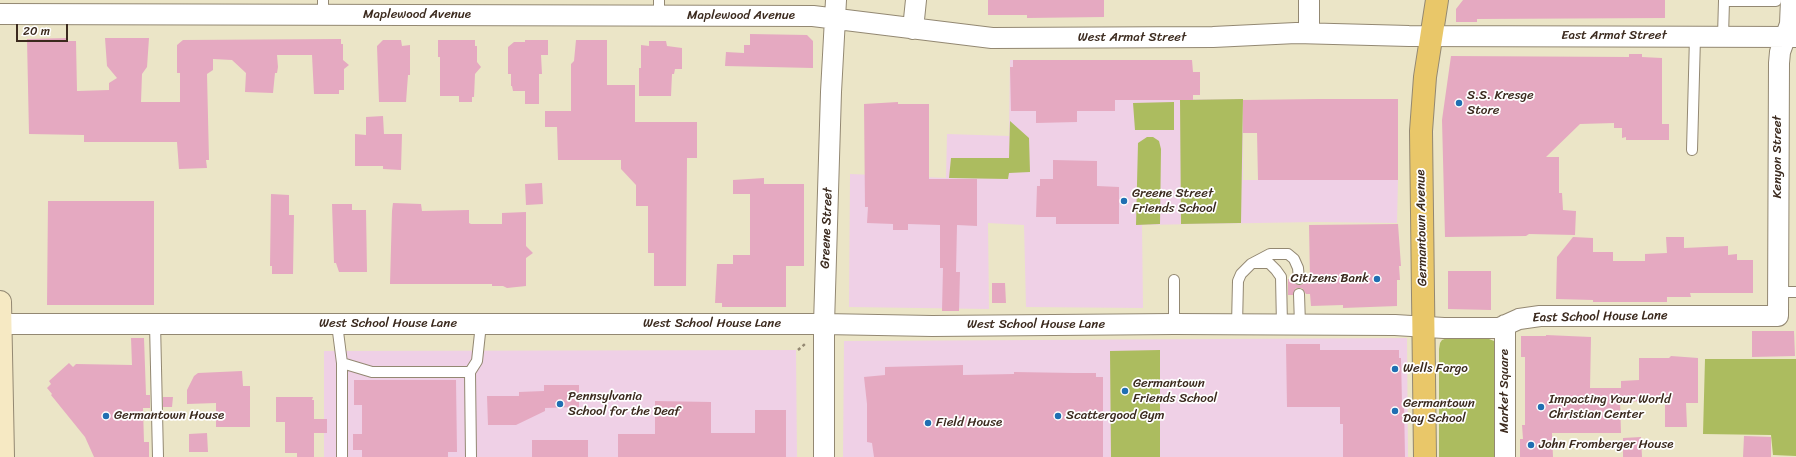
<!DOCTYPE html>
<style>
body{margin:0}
#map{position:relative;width:1796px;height:457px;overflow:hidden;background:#ebe5c7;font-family:Sriracha,sans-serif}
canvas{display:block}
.scale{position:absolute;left:16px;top:24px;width:52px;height:18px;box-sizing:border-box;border:2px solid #3b2a1e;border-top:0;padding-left:5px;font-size:12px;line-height:14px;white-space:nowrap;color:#3b2a1e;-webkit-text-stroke:3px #fff;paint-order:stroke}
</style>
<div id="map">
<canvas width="1796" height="457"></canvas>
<div class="scale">20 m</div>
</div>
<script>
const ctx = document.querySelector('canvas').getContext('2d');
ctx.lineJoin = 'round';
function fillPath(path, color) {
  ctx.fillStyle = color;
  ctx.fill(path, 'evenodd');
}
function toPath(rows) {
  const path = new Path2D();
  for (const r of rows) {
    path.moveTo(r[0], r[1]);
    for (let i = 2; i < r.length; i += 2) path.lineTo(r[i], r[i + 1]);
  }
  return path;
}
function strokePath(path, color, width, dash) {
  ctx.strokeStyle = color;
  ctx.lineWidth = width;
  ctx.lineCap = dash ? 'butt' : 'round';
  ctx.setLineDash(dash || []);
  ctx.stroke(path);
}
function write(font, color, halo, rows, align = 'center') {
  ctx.font = font + ' Sriracha,sans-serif';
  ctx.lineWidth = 3.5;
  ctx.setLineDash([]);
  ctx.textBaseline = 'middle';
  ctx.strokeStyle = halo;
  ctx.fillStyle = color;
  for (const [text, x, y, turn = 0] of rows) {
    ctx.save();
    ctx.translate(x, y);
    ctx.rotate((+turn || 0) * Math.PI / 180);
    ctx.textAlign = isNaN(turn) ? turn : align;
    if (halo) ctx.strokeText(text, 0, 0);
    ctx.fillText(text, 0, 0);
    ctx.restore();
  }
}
const built = toPath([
 [1010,60,1115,60,1115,100,1243,99,1243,180,1398,180,1397,223,1315,222,1142,225,1143,308,1026,307,1024,225,988,223,989,309,849,307,850,174,946,178,947,134,1009,136],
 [1407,338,1408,457,843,457,844,341],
 [796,350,797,457,324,457,324,351]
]);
const green = toPath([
 [1243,99,1241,223,1181,224,1180,100],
 [1174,102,1174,130,1135,130,1133,103],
 [1010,121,1029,138,1030,172,1009,173,1008,179,949,178,951,158,1009,158],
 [1147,137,1153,137,1159,141,1161,149,1160,224,1136,225,1138,143],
 [1447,338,1489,339,1494,341,1497,346,1497,457,1439,457,1439,349,1440,343,1442,340],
 [1160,350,1160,457,1111,457,1110,351],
 [1705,359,1796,359,1796,456,1773,455,1771,435,1703,434]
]);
const building = toPath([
 [988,0,1104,0,1104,17,1027,18,1027,15,988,15],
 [1463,0,1665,0,1665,18,1477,19,1477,22,1456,22,1456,9],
 [750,34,807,35,813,41,813,68,725,66,726,52,744,53,744,45,750,45],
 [68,38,68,41,76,41,77,91,109,90,109,83,117,78,107,66,105,38,149,38,147,67,142,74,141,102,180,102,180,73,177,73,177,45,183,40,341,39,341,44,343,44,343,60,349,65,344,69,344,90,339,90,339,94,314,94,312,55,277,55,278,67,277,73,275,73,273,93,245,92,246,73,232,60,213,59,213,70,207,74,209,160,206,160,207,168,179,169,177,142,84,142,84,135,29,134,27,39],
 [383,40,401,40,402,46,410,45,410,75,408,75,406,102,379,102,377,46],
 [438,40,475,40,475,46,477,46,477,62,481,67,475,74,474,97,472,97,472,102,459,102,459,96,440,96,440,57,438,57],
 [525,40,548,40,548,55,541,55,542,74,539,74,539,104,525,104,525,91,513,91,512,86,511,86,511,74,508,74,508,47,514,42,525,42],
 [576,40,607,40,607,85,635,85,635,122,697,122,697,158,687,158,686,286,654,286,654,253,648,253,648,206,636,206,636,185,621,169,621,160,558,160,557,127,545,127,545,111,571,111,571,64,574,61],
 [649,41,666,41,667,46,682,48,682,69,675,69,674,74,672,74,671,96,639,96,639,68,641,68,641,45,649,46],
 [1629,54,1642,54,1642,57,1662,58,1662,124,1669,124,1669,140,1626,140,1626,137,1622,138,1622,128,1614,128,1614,123,1580,124,1546,157,1559,157,1559,193,1562,193,1563,210,1576,211,1575,235,1529,234,1526,236,1445,237,1442,120,1451,56,1629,57],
 [1013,60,1192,60,1193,72,1200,72,1200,95,1193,95,1193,100,1115,100,1115,111,1077,111,1077,122,1036,123,1036,111,1011,111,1010,67,1013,67],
 [1318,99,1398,99,1398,180,1258,180,1257,133,1243,133,1243,100],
 [898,102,898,104,929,104,929,179,977,179,977,226,957,225,956,272,960,272,959,311,942,311,943,268,940,268,940,225,908,224,908,230,893,230,893,224,867,223,868,207,865,207,864,104],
 [383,116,384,134,402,134,401,170,383,169,383,166,355,166,355,134,366,135,366,117],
 [1053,160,1097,161,1097,186,1119,187,1119,224,1056,224,1056,217,1036,217,1037,186,1040,186,1040,179,1053,179],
 [764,178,764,184,804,184,804,266,786,266,786,307,722,307,722,303,715,303,717,264,733,264,733,255,750,255,750,194,733,194,733,180],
 [542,183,543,204,526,205,525,184],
 [271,194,289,195,289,215,294,215,293,274,272,274,272,266,270,266],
 [48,201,154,201,154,305,47,305],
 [393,203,421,204,422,211,469,210,469,223,471,224,502,224,502,213,526,212,526,246,533,253,526,258,526,286,507,288,503,286,492,286,492,284,390,284,392,211],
 [332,204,352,204,352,210,366,210,367,272,339,272,336,263,334,263],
 [1398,224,1401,266,1399,266,1400,280,1397,280,1397,306,1343,308,1343,305,1311,306,1310,294,1306,294,1302,288,1296,288,1293,295,1288,295,1288,279,1293,279,1294,283,1299,285,1303,284,1305,279,1310,279,1309,225],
 [1573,237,1593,238,1593,252,1613,252,1613,261,1645,261,1645,254,1667,253,1666,237,1684,237,1684,248,1728,246,1728,255,1737,254,1737,260,1753,260,1753,293,1690,293,1691,297,1667,297,1667,302,1593,302,1593,300,1556,299,1557,257],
 [1448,271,1491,271,1491,310,1448,309],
 [992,283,1005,283,1006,303,992,303],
 [1752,331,1794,331,1795,356,1752,357],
 [1546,335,1591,337,1590,388,1621,388,1621,381,1639,380,1639,358,1669,358,1671,356,1698,358,1698,403,1686,403,1687,427,1665,427,1665,402,1620,401,1621,433,1552,433,1553,457,1520,457,1520,439,1523,439,1522,425,1525,425,1525,357,1521,357,1521,336,1546,336],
 [131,338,144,338,146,395,150,395,150,408,143,408,144,442,149,442,149,457,94,457,85,437,51,395,52,394,47,388,51,384,49,381,69,363,73,367,76,364,132,365],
 [1286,344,1320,344,1320,350,1399,350,1399,358,1401,358,1402,404,1404,404,1405,457,1343,457,1343,424,1340,424,1340,407,1287,407],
 [963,365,963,375,1014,374,1014,372,1074,373,1096,373,1096,377,1103,377,1103,457,874,457,872,443,867,442,867,404,864,377,885,375,885,367],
 [242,371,243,386,250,386,250,427,216,427,216,403,187,404,187,390,194,376,198,373],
 [354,380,456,380,457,452,448,452,448,457,362,457,362,450,353,450,353,434,362,434,362,405,354,405],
 [544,385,579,385,579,407,545,408,545,411,516,425,488,425,487,396,519,396,519,392,544,391],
 [163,397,173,397,172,407,163,407],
 [276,397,313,397,312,400,314,400,314,419,327,419,327,433,314,433,314,457,297,457,297,453,285,453,285,422,276,422],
 [655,401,711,402,711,433,755,433,755,410,786,410,786,457,618,457,618,434,655,434],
 [207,433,208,452,189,452,189,434],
 [1744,436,1771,437,1771,457,1743,457],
 [1641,437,1642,457,1623,457,1623,438],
 [532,440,588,440,588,457,532,457]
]);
const path = toPath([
 [798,350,805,344]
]);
const service = toPath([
 [323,16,323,0],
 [659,16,659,0],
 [1723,36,1724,1,1776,1],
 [1692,150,1695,37],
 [1253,263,1269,263,1276,270,1281,277,1282,325],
 [1778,292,1796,292],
 [1299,294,1300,325],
 [155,323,158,457],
 [337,324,342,363,342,457],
 [1174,324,1174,280],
 [1237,325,1238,281,1241,274,1251,264,1270,254,1288,254,1294,259,1298,268,1299,279],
 [342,363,372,372,470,372,477,361,481,324],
 [470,372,471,457]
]);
const minor = toPath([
 [1309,0,1309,33],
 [0,14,813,16,992,38,1213,37,1296,33,1409,36,1796,37],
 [913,29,916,0],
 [0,324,824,324,932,326,1174,324,1395,325,1444,328,1499,328,1519,319,1540,316,1778,316,1779,63,1780,52,1790,24,1791,0],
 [824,457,824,324,831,92,836,0],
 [1505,457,1505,325]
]);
const secondary = toPath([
 [0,302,3,457]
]);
const primary = toPath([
 [1425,457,1421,131,1425,77,1437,0]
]);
const markers = [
 [1459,103,4,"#1f6fb2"],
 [1124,201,4,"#1f6fb2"],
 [1377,279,4,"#1f6fb2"],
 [1395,369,4,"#1f6fb2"],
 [1125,391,4,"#1f6fb2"],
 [560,404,4,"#1f6fb2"],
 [1541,407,4,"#1f6fb2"],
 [1395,411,4,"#1f6fb2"],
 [106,416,4,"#1f6fb2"],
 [1058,416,4,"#1f6fb2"],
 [928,423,4,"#1f6fb2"],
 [1531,445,4,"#1f6fb2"]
];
const streetNames = [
 ["Maplewood Avenue",417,15],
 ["Maplewood Avenue",741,16],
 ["East Armat Street",1614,36],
 ["West Armat Street",1132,38],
 ["Kenyon Street",1778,157,-90],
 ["Greene Street",827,228,-88],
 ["Germantown Avenue",1422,228,-91],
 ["East School House Lane",1600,317,-1],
 ["West School House Lane",388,324],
 ["West School House Lane",712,324],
 ["West School House Lane",1036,325],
 ["Market Square",1505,391,-90]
];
const poiNames = [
 ["S.S. Kresge",1467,96],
 ["Store",1467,111],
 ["Greene Street",1132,194],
 ["Friends School",1132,209],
 ["Citizens Bank",1369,279,"right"],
 ["Wells Fargo",1403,369],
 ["Germantown",1133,384],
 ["Friends School",1133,399],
 ["Pennsylvania",568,397],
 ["School for the Deaf",568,412],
 ["Impacting Your World",1549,400],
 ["Christian Center",1549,415],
 ["Germantown",1403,404],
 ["Day School",1403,419],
 ["Germantown House",114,416],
 ["Scattergood Gym",1066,416],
 ["Field House",936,423],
 ["John Fromberger House",1539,445]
];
fillPath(built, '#efd0e6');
fillPath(green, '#acbc5f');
fillPath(building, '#e5a9c1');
strokePath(service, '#938872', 12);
strokePath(minor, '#938872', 22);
strokePath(secondary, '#938872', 24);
strokePath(primary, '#938872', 24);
strokePath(path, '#938872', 2.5, [3, 3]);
strokePath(service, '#fff', 10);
strokePath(minor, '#fff', 20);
strokePath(secondary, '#f6e9c3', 22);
strokePath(primary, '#e9c769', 22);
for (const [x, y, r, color] of markers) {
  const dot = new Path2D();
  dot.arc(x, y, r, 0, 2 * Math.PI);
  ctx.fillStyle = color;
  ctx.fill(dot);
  strokePath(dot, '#fff', 1.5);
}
write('13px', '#3b2a1e', '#fff', streetNames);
write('13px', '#3b2a1e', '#fff', poiNames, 'left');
</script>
